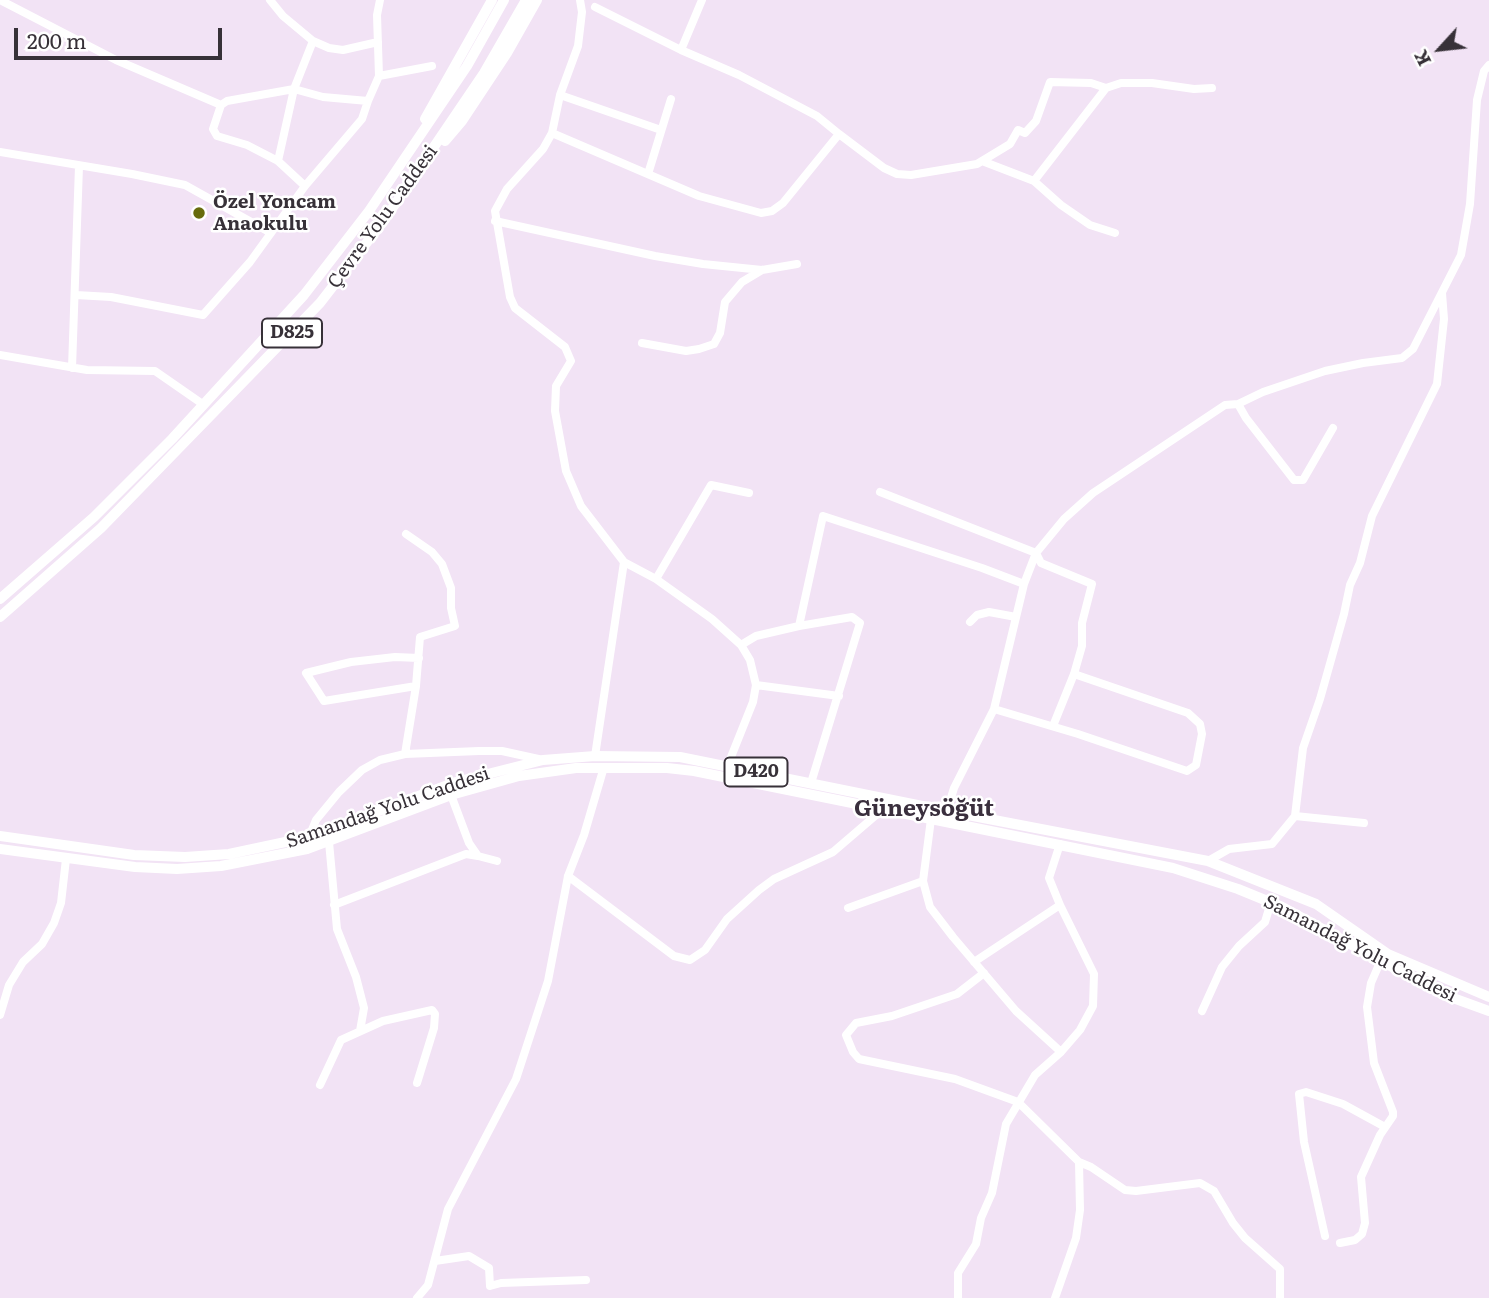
<!DOCTYPE html>
<meta charset="utf-8">
<style>
body{margin:0}
#map{position:relative;width:1489px;height:1298px;overflow:hidden;background:#f2e3f5;font-family:Literata,serif}
canvas{display:block}
.north{position:absolute;left:1405px;top:14px;width:70px;height:70px;-webkit-text-stroke:5px #fff;paint-order:stroke;rotate:243deg;font-size:19px;font-weight:700;line-height:28px;text-align:center;color:#373138}
.north::after{content:'';display:block;margin:auto;width:24px;height:32px;background:#373138;clip-path:polygon(50% 0,100% 100%,50% 72%,0 100%)}
.scale{position:absolute;left:14px;top:28px;width:208px;height:32px;box-sizing:border-box;border:4px solid #373138;border-top:0;padding-left:9px;font-size:21px;line-height:24px;white-space:nowrap;color:#373138;-webkit-text-stroke:5px #fff;paint-order:stroke}
</style>
<div id="map">
<canvas width="1489" height="1298"></canvas>
<div class="north">K</div>
<div class="scale">200 m</div>
</div>
<script>
const ctx = document.querySelector('canvas').getContext('2d');
ctx.lineJoin = 'round';
function toPath(rows) {
  const path = new Path2D();
  for (const r of rows) {
    path.moveTo(r[0], r[1]);
    for (let i = 2; i < r.length; i += 2) path.lineTo(r[i], r[i + 1]);
  }
  return path;
}
function strokePath(path, color, width, dash) {
  ctx.strokeStyle = color;
  ctx.lineWidth = width;
  ctx.lineCap = dash ? 'butt' : 'round';
  ctx.setLineDash(dash || []);
  ctx.stroke(path);
}
function write(font, color, halo, rows, align = 'center') {
  ctx.font = font + ' Literata,serif';
  ctx.lineWidth = 5;
  ctx.setLineDash([]);
  ctx.textBaseline = 'middle';
  ctx.strokeStyle = halo;
  ctx.fillStyle = color;
  for (const [text, x, y, turn = 0] of rows) {
    ctx.save();
    ctx.translate(x, y);
    ctx.rotate((+turn || 0) * Math.PI / 180);
    ctx.textAlign = isNaN(turn) ? turn : align;
    if (halo) ctx.strokeText(text, 0, 0);
    ctx.fillText(text, 0, 0);
    ctx.restore();
  }
}
const minor = toPath([
 [0,0,116,60,221,105,227,101,294,89,323,97,368,101,379,76,377,15,380,0],
 [270,0,283,16,313,41,329,48,343,50,378,42],
 [580,0,582,12,578,46,560,95,552,133,699,196,761,213,772,211,783,203,839,134,884,168,897,174,911,175,977,164,1010,144,1018,130,1025,133,1036,121,1050,82,1091,83,1106,88],
 [595,7,681,50,739,75,817,116,839,134],
 [681,50,702,0],
 [379,76,432,66],
 [560,95,661,130],
 [221,105,213,129,217,136,247,145,278,161,305,186],
 [552,133,543,149,507,189,495,211,510,297,515,308,565,347,571,361,556,386,555,411,566,471,581,506,624,562,656,579,712,619,741,645,750,660,756,685,753,702,727,767],
 [0,152,132,174,185,185,271,233],
 [278,161,294,89,313,41],
 [982,161,1034,181,1061,205,1090,225,1115,233],
 [648,174,671,99],
 [1034,181,1106,88,1121,83,1152,83,1194,89,1212,88],
 [495,221,655,256,703,264,762,270,797,264],
 [76,295,111,297,203,315,250,262,305,186,362,119,368,101],
 [642,343,686,351,699,349,714,344,720,333,725,302,742,282,762,270],
 [0,355,87,370,155,371,204,405],
 [72,368,79,166],
 [1238,404,1246,418,1294,480,1303,480,1333,428],
 [880,492,1036,553,1041,563,1092,584,1082,623,1082,646,1074,674,1053,726],
 [656,579,711,485,749,493],
 [970,622,977,615,989,612,1016,617],
 [799,626,852,617,860,623,811,783],
 [741,645,756,636,799,626,823,516,982,568,1024,584],
 [756,685,839,696],
 [416,686,324,701,306,673,351,662,395,657,419,658],
 [994,709,1078,734,1187,771,1196,765,1202,734,1200,724,1188,713,1074,674],
 [405,754,416,686,420,637,455,626,451,608,451,588,442,564,432,552,406,534],
 [595,756,624,562],
 [451,795,469,843,478,856,497,861],
 [947,811,954,788,994,709,1024,584,1036,553,1064,519,1093,493,1225,405,1238,404,1263,392,1325,371,1363,363,1402,358,1413,349,1461,255,1470,204,1477,100,1484,71,1489,65],
 [1295,816,1364,823],
 [931,819,923,881,930,907,953,937,1016,1011,1061,1052],
 [309,837,316,820,339,792,362,770,380,760,405,754,479,751,502,751,543,760],
 [329,842,337,929,356,977,364,1008,360,1031],
 [1208,861,1229,849,1272,844,1295,816,1303,748,1320,699,1344,614,1350,585,1360,563,1372,516,1437,384,1444,319,1442,293],
 [568,876,674,956,690,960,705,950,727,919,759,890,774,879,833,852,882,810],
 [334,905,466,854,478,856],
 [848,908,923,881],
 [974,962,1060,905],
 [984,973,957,994,892,1016,856,1023,846,1035,853,1052,859,1059,955,1079,1018,1102,1079,1162,1091,1167,1125,1190,1136,1191,1200,1183,1214,1191,1233,1223,1245,1238,1280,1269,1280,1298],
 [1202,1011,1222,967,1239,946,1265,922,1271,902],
 [0,1015,9,985,23,962,42,944,54,923,61,903,66,859],
 [320,1085,341,1040,383,1021,432,1010,435,1014,434,1028,417,1083],
 [1325,1236,1304,1142,1299,1094,1306,1092,1343,1104,1385,1127],
 [1340,1243,1355,1240,1362,1234,1365,1223,1361,1177,1380,1135,1393,1116,1393,1112,1374,1063,1367,1007,1371,983,1381,960],
 [435,1261,469,1256,489,1268,490,1286,501,1283,586,1280],
 [417,1298,428,1285,448,1209,516,1079,548,981,568,876,584,835,604,767],
 [958,1298,958,1273,976,1244,981,1218,992,1193,1006,1124,1035,1075,1061,1052,1080,1030,1093,1006,1094,974,1060,905,1049,878,1060,844],
 [1055,1298,1076,1238,1080,1210,1079,1162]
]);
const highway = toPath([
 [425,119,492,0],
 [445,141,462,121,507,53,537,0],
 [0,599,94,517,172,439,304,295,369,211,467,66,504,0],
 [0,617,101,528,320,303,385,219,484,73,526,0],
 [0,836,134,855,185,857,229,854,309,837,456,782,543,760,595,756,680,757,947,811,1208,861,1316,904,1388,954,1489,997],
 [0,849,135,867,177,869,221,866,307,849,451,795,519,776,576,768,667,768,694,771,1173,868,1238,889,1282,907,1442,994,1489,1011]
]);
const markers = [
 [199,213,7,"#676b0c"]
];
const shields = [
 [292,333,60],
 [756,772,63]
];
const shieldNames = [
 ["D825",292,333],
 ["D420",756,772]
];
const poiNames = [
 ["Özel Yoncam",213,202],
 ["Anaokulu",213,224]
];
const streetNames = [
 ["Çevre Yolu Caddesi",383,217,-54],
 ["Samandağ Yolu Caddesi",388,808,-19],
 ["Samandağ Yolu Caddesi",1360,949,27]
];
const quarterNames = [
 ["Güneysöğüt",924,809]
];
strokePath(minor, '#fff', 8);
strokePath(highway, '#fff', 10);
for (const [x, y, r, color] of markers) {
  const dot = new Path2D();
  dot.arc(x, y, r, 0, 2 * Math.PI);
  ctx.fillStyle = color;
  ctx.fill(dot);
  strokePath(dot, '#fff', 2.5);
}
for (const [x, y, w] of shields) {
  const box = new Path2D();
  box.roundRect(x - w / 2, y - 14.5, w, 29, 5);
  ctx.fillStyle = '#fff';
  ctx.fill(box);
  strokePath(box, '#373138', 2);
}
write('bold 18px', '#373138', null, shieldNames);
write('bold 19px', '#373138', '#fff', poiNames, 'left');
write('19px', '#373138', '#fff', streetNames);
write('bold 23px', '#3a2f3d', '#fff', quarterNames);
</script>
